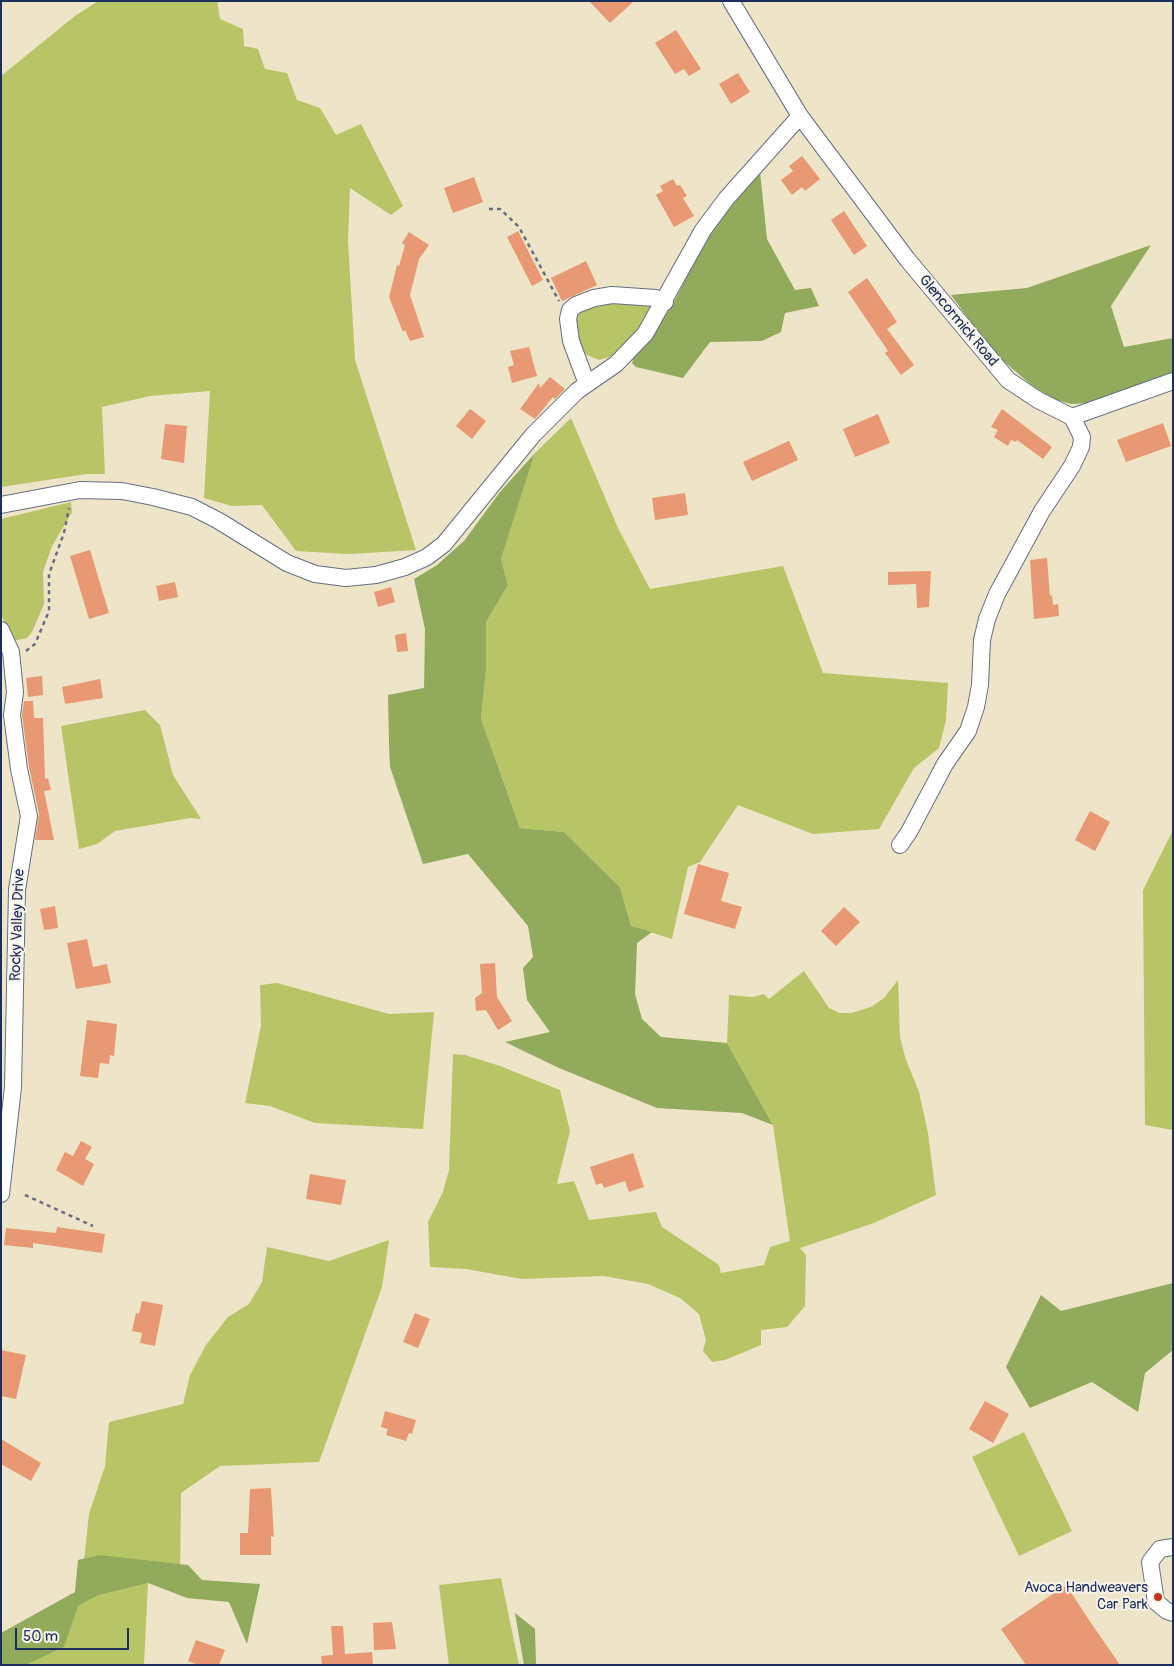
<!DOCTYPE html>
<style>
body{margin:0}
#map{position:relative;width:1174px;height:1666px;overflow:hidden;background:#eee4c7;font-family:Pangolin,sans-serif}
canvas{display:block}
.frame{position:absolute;inset:0;border:2px solid #1b2f5e;pointer-events:none}
.scale{position:absolute;left:15px;top:1628px;width:114px;height:22px;box-sizing:border-box;border:2px solid #1b2f5e;border-top:0;padding-left:6px;font-size:15px;line-height:18px;white-space:nowrap;color:#1b2f5e;-webkit-text-stroke:4px #f7f3e8;paint-order:stroke}
</style>
<div id="map">
<canvas width="1174" height="1666"></canvas>
<div class="frame"></div>
<div class="scale">50 m</div>
</div>
<script>
const ctx = document.querySelector('canvas').getContext('2d');
ctx.lineJoin = 'round';
function fillPath(path, color) {
  ctx.fillStyle = color;
  ctx.fill(path, 'evenodd');
}
function toPath(rows) {
  const path = new Path2D();
  for (const r of rows) {
    path.moveTo(r[0], r[1]);
    for (let i = 2; i < r.length; i += 2) path.lineTo(r[i], r[i + 1]);
  }
  return path;
}
function strokePath(path, color, width, dash) {
  ctx.strokeStyle = color;
  ctx.lineWidth = width;
  ctx.lineCap = dash ? 'butt' : 'round';
  ctx.setLineDash(dash || []);
  ctx.stroke(path);
}
function write(font, color, halo, rows, align = 'center') {
  ctx.font = font + ' Pangolin,sans-serif';
  ctx.lineWidth = 4;
  ctx.setLineDash([]);
  ctx.textBaseline = 'middle';
  ctx.strokeStyle = halo;
  ctx.fillStyle = color;
  for (const [text, x, y, turn = 0] of rows) {
    ctx.save();
    ctx.translate(x, y);
    ctx.rotate((+turn || 0) * Math.PI / 180);
    ctx.textAlign = isNaN(turn) ? turn : align;
    if (halo) ctx.strokeText(text, 0, 0);
    ctx.fillText(text, 0, 0);
    ctx.restore();
  }
}
const green = toPath([
 [98,1,217,1,220,19,243,29,244,46,258,49,265,69,287,73,297,100,320,108,336,135,361,124,403,206,391,215,350,188,348,240,355,360,416,550,349,554,296,551,262,505,232,506,204,498,210,391,150,396,102,407,105,474,87,474,1,487,1,76,75,16],
 [657,300,646,322,613,356,599,360,587,355,582,351,574,318,578,313,598,301],
 [571,418,618,528,650,589,783,566,823,673,948,683,946,720,939,748,914,768,879,829,813,834,738,805,700,862,688,867,672,939,631,926,620,887,564,832,520,828,481,719,486,670,486,622,508,585,501,559,535,453],
 [71,502,72,512,52,546,43,572,44,604,32,632,27,638,13,641,1,614,1,519],
 [145,710,160,725,173,775,201,819,190,818,115,831,97,844,79,849,61,726],
 [1173,830,1173,1130,1145,1125,1143,890],
 [804,971,829,1008,839,1013,851,1013,871,1007,884,998,898,980,900,1037,905,1057,919,1092,928,1133,936,1195,874,1223,800,1248,806,1255,805,1306,787,1327,761,1330,761,1345,725,1360,712,1362,703,1351,706,1340,699,1314,680,1298,648,1284,604,1276,522,1279,466,1269,430,1267,428,1222,443,1192,449,1170,453,1054,465,1055,500,1066,560,1090,570,1131,557,1184,574,1181,589,1220,656,1212,662,1227,719,1265,721,1273,764,1265,770,1247,790,1241,773,1125,727,1043,729,995,753,997,764,994,769,999],
 [277,983,389,1014,434,1012,423,1129,315,1123,270,1106,245,1103,261,1026,260,985],
 [389,1240,382,1287,319,1462,220,1466,181,1493,180,1584,148,1583,144,1665,26,1665,64,1647,84,1561,89,1514,105,1466,109,1422,183,1404,190,1375,206,1345,228,1317,249,1304,262,1282,267,1247,329,1261],
 [1024,1432,1072,1531,1019,1556,972,1457],
 [501,1578,519,1665,449,1665,439,1585]
]);
const forest = toPath([
 [760,172,767,239,795,290,811,288,819,306,785,313,781,332,762,341,710,342,683,378,636,367,632,363,634,356,671,308,708,234,730,203],
 [1151,245,1111,306,1124,347,1173,338,1173,373,1090,403,1071,404,1053,399,1029,383,993,352,951,295,1027,288],
 [535,453,501,559,508,585,486,622,486,670,481,719,520,828,564,832,620,887,631,926,652,932,637,943,635,994,642,1019,661,1037,727,1043,773,1125,742,1113,657,1108,559,1068,505,1042,550,1032,527,1000,523,968,533,957,528,926,468,854,423,864,390,767,389,744,388,695,424,688,425,629,414,579,437,565,464,541,500,492],
 [1173,1283,1173,1350,1145,1373,1138,1412,1092,1382,1030,1408,1006,1367,1041,1295,1061,1311],
 [99,1555,188,1565,202,1580,260,1584,247,1644,229,1602,187,1598,148,1583,98,1595,78,1606,64,1647,26,1665,1,1665,1,1633,75,1592,78,1560],
 [515,1613,535,1629,536,1665,524,1665]
]);
const building = toPath([
 [589,1,634,1,610,23],
 [676,30,701,69,689,76,684,69,675,74,655,43],
 [738,73,750,92,731,104,719,84],
 [802,156,820,179,805,191,802,187,792,195,781,180,793,171,789,166],
 [474,177,483,202,453,213,444,188],
 [673,179,677,186,680,185,687,196,683,198,694,216,674,227,656,195,663,191,660,186],
 [844,211,867,246,854,255,831,220],
 [518,231,543,280,532,286,507,237],
 [409,232,429,245,419,259,410,295,424,337,410,341,405,330,403,332,389,297,397,265,399,266,405,245,402,243],
 [586,261,597,285,562,301,551,278],
 [867,278,897,322,887,329,914,365,901,375,885,353,888,351,848,292],
 [529,347,537,376,512,383,508,367,514,365,510,351],
 [550,377,565,389,555,399,553,397,535,419,520,409,539,383,540,388],
 [470,409,486,421,472,439,456,426],
 [1002,409,1052,447,1043,459,1017,440,1016,442,1011,440,1008,446,994,437,998,430,991,427],
 [878,414,890,443,855,457,843,429],
 [1163,423,1171,446,1126,462,1117,440],
 [165,424,187,426,184,463,161,459],
 [789,441,798,460,752,481,743,462],
 [685,493,688,515,655,520,652,498],
 [90,550,109,613,89,619,70,556],
 [1047,558,1050,596,1052,595,1053,605,1058,604,1059,616,1034,619,1030,560],
 [931,571,929,607,917,608,916,584,888,585,888,572],
 [175,582,178,597,159,601,156,586],
 [391,587,395,602,378,607,374,592],
 [406,633,408,651,397,652,395,635],
 [42,676,43,695,28,697,26,678],
 [100,679,103,698,65,704,62,687],
 [24,701,33,701,34,718,43,718,45,779,48,778,51,790,44,791,54,840,35,840,39,814,29,767,22,715],
 [1090,811,1110,822,1095,851,1075,840],
 [698,864,729,873,721,901,742,907,735,929,684,914],
 [55,906,58,928,44,930,40,909],
 [844,907,860,922,836,946,821,931],
 [87,939,93,967,107,964,111,983,76,989,67,943],
 [495,963,497,997,512,1021,498,1030,486,1010,476,1011,475,998,482,993,480,964],
 [87,1020,117,1024,114,1056,110,1055,109,1064,100,1063,98,1078,80,1076],
 [81,1141,92,1147,85,1159,94,1164,83,1186,56,1170,65,1152,73,1156],
 [633,1153,644,1187,629,1192,625,1181,604,1188,602,1183,596,1185,590,1167],
 [310,1174,346,1180,341,1205,306,1199],
 [57,1227,105,1234,102,1253,33,1243,33,1248,4,1245,6,1228,56,1233],
 [142,1301,163,1305,155,1346,140,1343,142,1333,132,1331,136,1313,139,1314],
 [415,1313,430,1319,418,1348,403,1342],
 [1,1350,26,1355,16,1399,1,1396],
 [985,1401,1009,1414,993,1443,969,1429],
 [385,1411,416,1420,412,1434,409,1433,406,1441,386,1435,388,1429,381,1427],
 [1,1439,41,1463,31,1481,1,1464],
 [271,1488,274,1537,271,1536,271,1555,240,1555,240,1533,248,1533,250,1489],
 [1066,1585,1091,1623,1120,1665,1026,1665,1001,1629],
 [392,1622,396,1649,374,1650,373,1623],
 [331,1626,343,1626,345,1654,372,1652,373,1665,322,1665,321,1656,333,1655],
 [196,1640,225,1650,219,1665,198,1665,188,1661]
]);
const path = toPath([
 [489,209,500,209,519,227,559,301],
 [26,651,35,644,49,611,49,574,64,533,69,508],
 [25,1195,93,1226]
]);
const minor = toPath([
 [731,1,800,116,907,259,1008,380,1038,400,1072,417,1173,381],
 [587,384,571,341,568,319,570,310,576,305,594,298,612,295,656,298,665,302],
 [1,505,80,490,122,491,153,497,192,507,219,521,287,563,315,574,346,578,376,575,405,567,427,557,444,544,533,435,577,391,616,364,645,334,703,230,726,199,800,116],
 [1,630,11,652,15,692,12,715,19,769,29,816,17,890,13,1087,1,1194],
 [900,845,909,832,945,764,968,731,976,707,980,685,982,640,987,619,997,594,1042,511,1072,466,1081,447,1082,437,1072,417],
 [1173,1547,1160,1549,1150,1562,1156,1602,1167,1611,1173,1613]
]);
const markers = [
 [1158,1597,5,"#c8321e"]
];
const streetNames = [
 ["Glencormick Road",958,321,50],
 ["Rocky Valley Drive",18,925,-88]
];
const poiNames = [
 ["Avoca Handweavers",1148,1588],
 ["Car Park",1148,1605]
];
fillPath(green, '#b7c567');
fillPath(forest, '#91aa5c');
fillPath(building, '#e89872');
strokePath(minor, '#656e83', 18);
strokePath(path, '#656e83', 2.5, [4, 4]);
strokePath(minor, '#fff', 16);
for (const [x, y, r, color] of markers) {
  const dot = new Path2D();
  dot.arc(x, y, r, 0, 2 * Math.PI);
  ctx.fillStyle = color;
  ctx.fill(dot);
  strokePath(dot, '#f7f3e8', 2);
}
write('15px', '#1b2f5e', '#f7f3e8', streetNames);
write('15px', '#1b2f5e', '#f7f3e8', poiNames, 'right');
</script>
